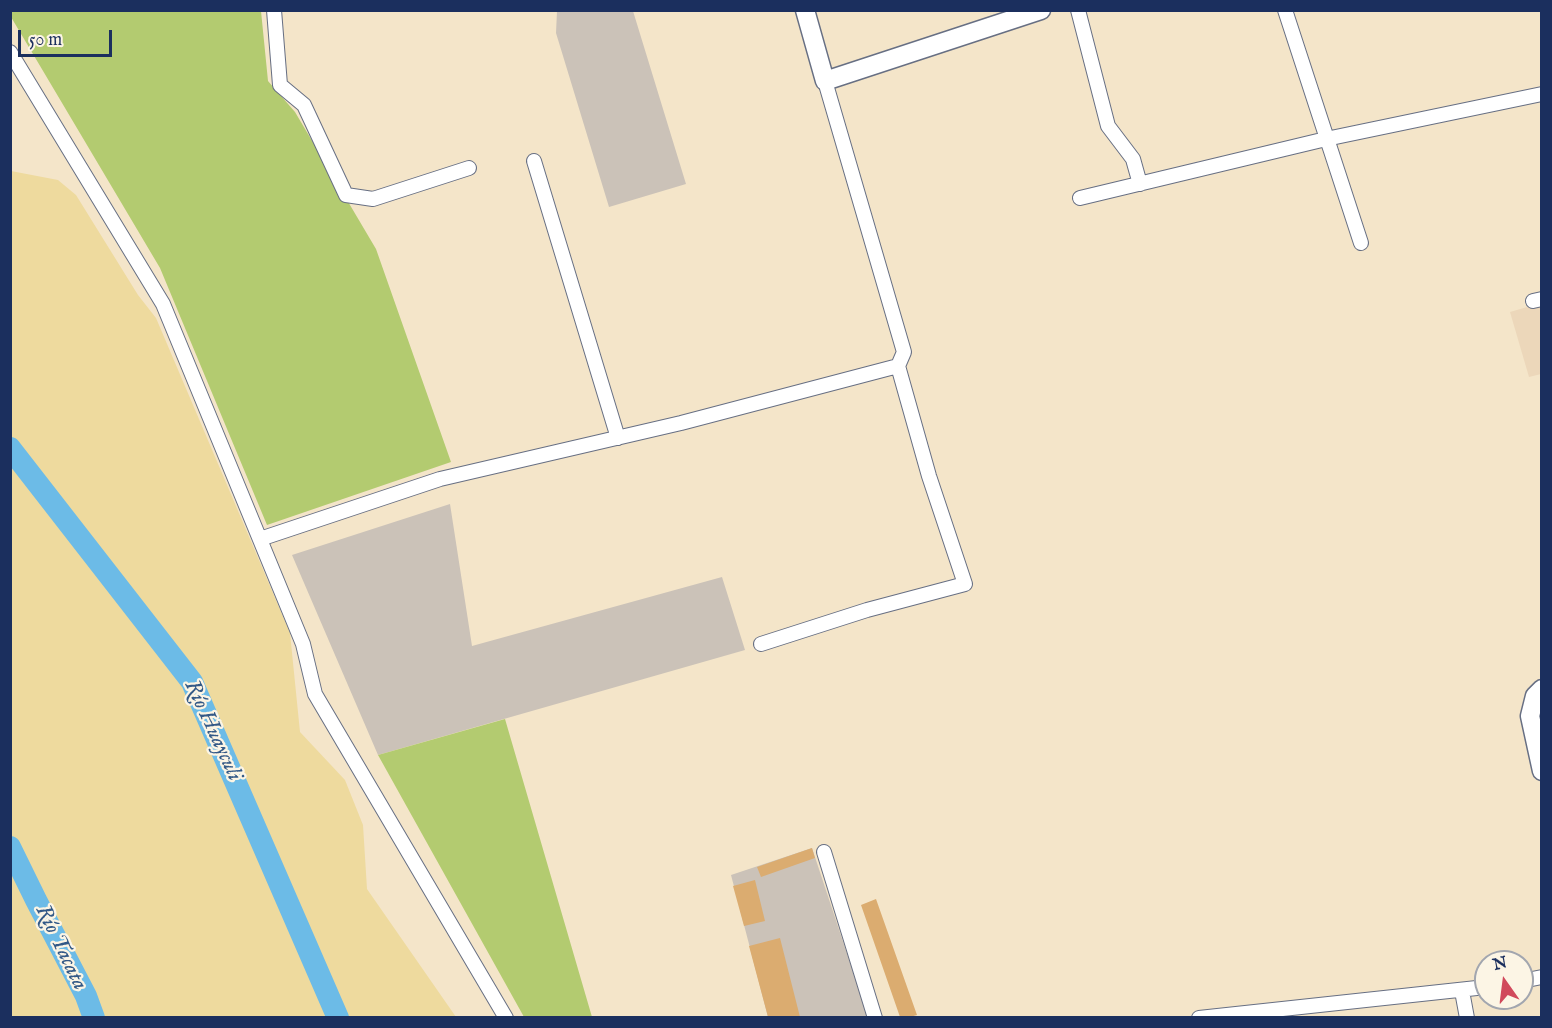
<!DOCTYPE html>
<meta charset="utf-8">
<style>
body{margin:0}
#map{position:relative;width:1552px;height:1028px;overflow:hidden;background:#f4e5c9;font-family:"IM FELL English",serif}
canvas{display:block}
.frame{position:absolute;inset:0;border:12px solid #1b2f5e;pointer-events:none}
.north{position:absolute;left:1474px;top:950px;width:60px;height:60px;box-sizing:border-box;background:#fcf5e5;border:2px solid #a2a6af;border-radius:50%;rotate:346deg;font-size:16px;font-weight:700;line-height:24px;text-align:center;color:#1b2f5e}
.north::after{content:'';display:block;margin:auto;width:21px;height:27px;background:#d1495b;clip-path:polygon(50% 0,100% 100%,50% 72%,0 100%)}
.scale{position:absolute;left:18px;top:30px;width:94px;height:27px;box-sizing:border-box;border:3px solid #1b2f5e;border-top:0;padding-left:8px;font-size:18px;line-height:21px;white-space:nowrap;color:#1b2f5e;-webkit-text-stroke:4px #fcf5e5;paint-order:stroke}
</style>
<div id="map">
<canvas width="1552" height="1028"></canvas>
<div class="frame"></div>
<div class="north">N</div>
<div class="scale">50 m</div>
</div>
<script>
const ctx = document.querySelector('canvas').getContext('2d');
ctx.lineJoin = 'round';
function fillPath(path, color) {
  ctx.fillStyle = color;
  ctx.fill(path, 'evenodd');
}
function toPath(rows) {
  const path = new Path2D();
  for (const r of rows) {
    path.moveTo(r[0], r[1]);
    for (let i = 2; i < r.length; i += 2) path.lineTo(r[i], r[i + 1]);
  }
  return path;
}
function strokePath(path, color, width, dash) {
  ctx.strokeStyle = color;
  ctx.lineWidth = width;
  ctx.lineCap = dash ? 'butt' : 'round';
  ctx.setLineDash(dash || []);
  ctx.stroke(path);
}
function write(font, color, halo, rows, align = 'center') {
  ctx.font = font + ' "IM FELL English",serif';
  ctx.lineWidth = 4.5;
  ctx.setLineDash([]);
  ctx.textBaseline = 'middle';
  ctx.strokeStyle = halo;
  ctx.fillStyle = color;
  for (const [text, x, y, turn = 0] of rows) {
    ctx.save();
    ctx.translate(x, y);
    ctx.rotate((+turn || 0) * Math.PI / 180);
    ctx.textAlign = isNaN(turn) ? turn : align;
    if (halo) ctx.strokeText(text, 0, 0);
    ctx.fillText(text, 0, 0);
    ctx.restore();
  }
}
const built = toPath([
 [1541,303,1541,374,1529,377,1510,312]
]);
const industrial = toPath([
 [557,11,633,11,686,184,609,207,556,33],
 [450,504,472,646,722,577,745,650,378,755,292,555],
 [812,848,868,1017,768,1017,731,875]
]);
const green = toPath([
 [10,11,261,11,268,81,295,112,376,249,451,462,267,525,160,268,11,17],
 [505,719,592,1017,524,1017,378,755]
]);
const sand = toPath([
 [11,171,58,180,76,195,138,295,156,318,290,633,300,732,345,780,363,825,367,889,456,1017,12,1017,10,1012]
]);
const river = toPath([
 [10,448,192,682,338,1018],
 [10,847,36,900,86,996,94,1018]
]);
const building = toPath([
 [812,848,815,858,761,877,757,867],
 [755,880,765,921,744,926,733,886],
 [876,899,917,1015,910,1017,900,1017,861,905],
 [780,938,800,1017,768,1017,749,946]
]);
const minor = toPath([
 [274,10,280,85,304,105,346,195,373,199,469,168],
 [1078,10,1108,126,1133,159,1140,184],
 [1285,10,1361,243],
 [10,52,163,304,303,644,315,694,506,1018],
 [534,161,618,438],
 [1080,198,1326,139,1542,94],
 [1533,301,1542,299],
 [260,539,440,479,681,423,898,366,904,352,825,81],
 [761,644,867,610,965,584,929,476,898,366],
 [824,852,875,1018],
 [1522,981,1542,977],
 [1462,991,1467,1018],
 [1199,1018,1486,987]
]);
const major = toPath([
 [805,10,825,81,1041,10],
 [1542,689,1535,696,1530,716,1542,771]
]);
const waterNames = [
 ["Río Huayculi",212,731,65],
 ["Río Tacata",60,948,64]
];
fillPath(built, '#ecd7ba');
fillPath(industrial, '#cbc2b8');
fillPath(green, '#b3cb70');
fillPath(sand, '#eeda9e');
strokePath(river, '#6cbbe7', 22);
fillPath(building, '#dbac70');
strokePath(minor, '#676f83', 16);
strokePath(major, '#676f83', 21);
strokePath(minor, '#fff', 14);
strokePath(major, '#fff', 18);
write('italic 22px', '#335987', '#fcf5e5', waterNames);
</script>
